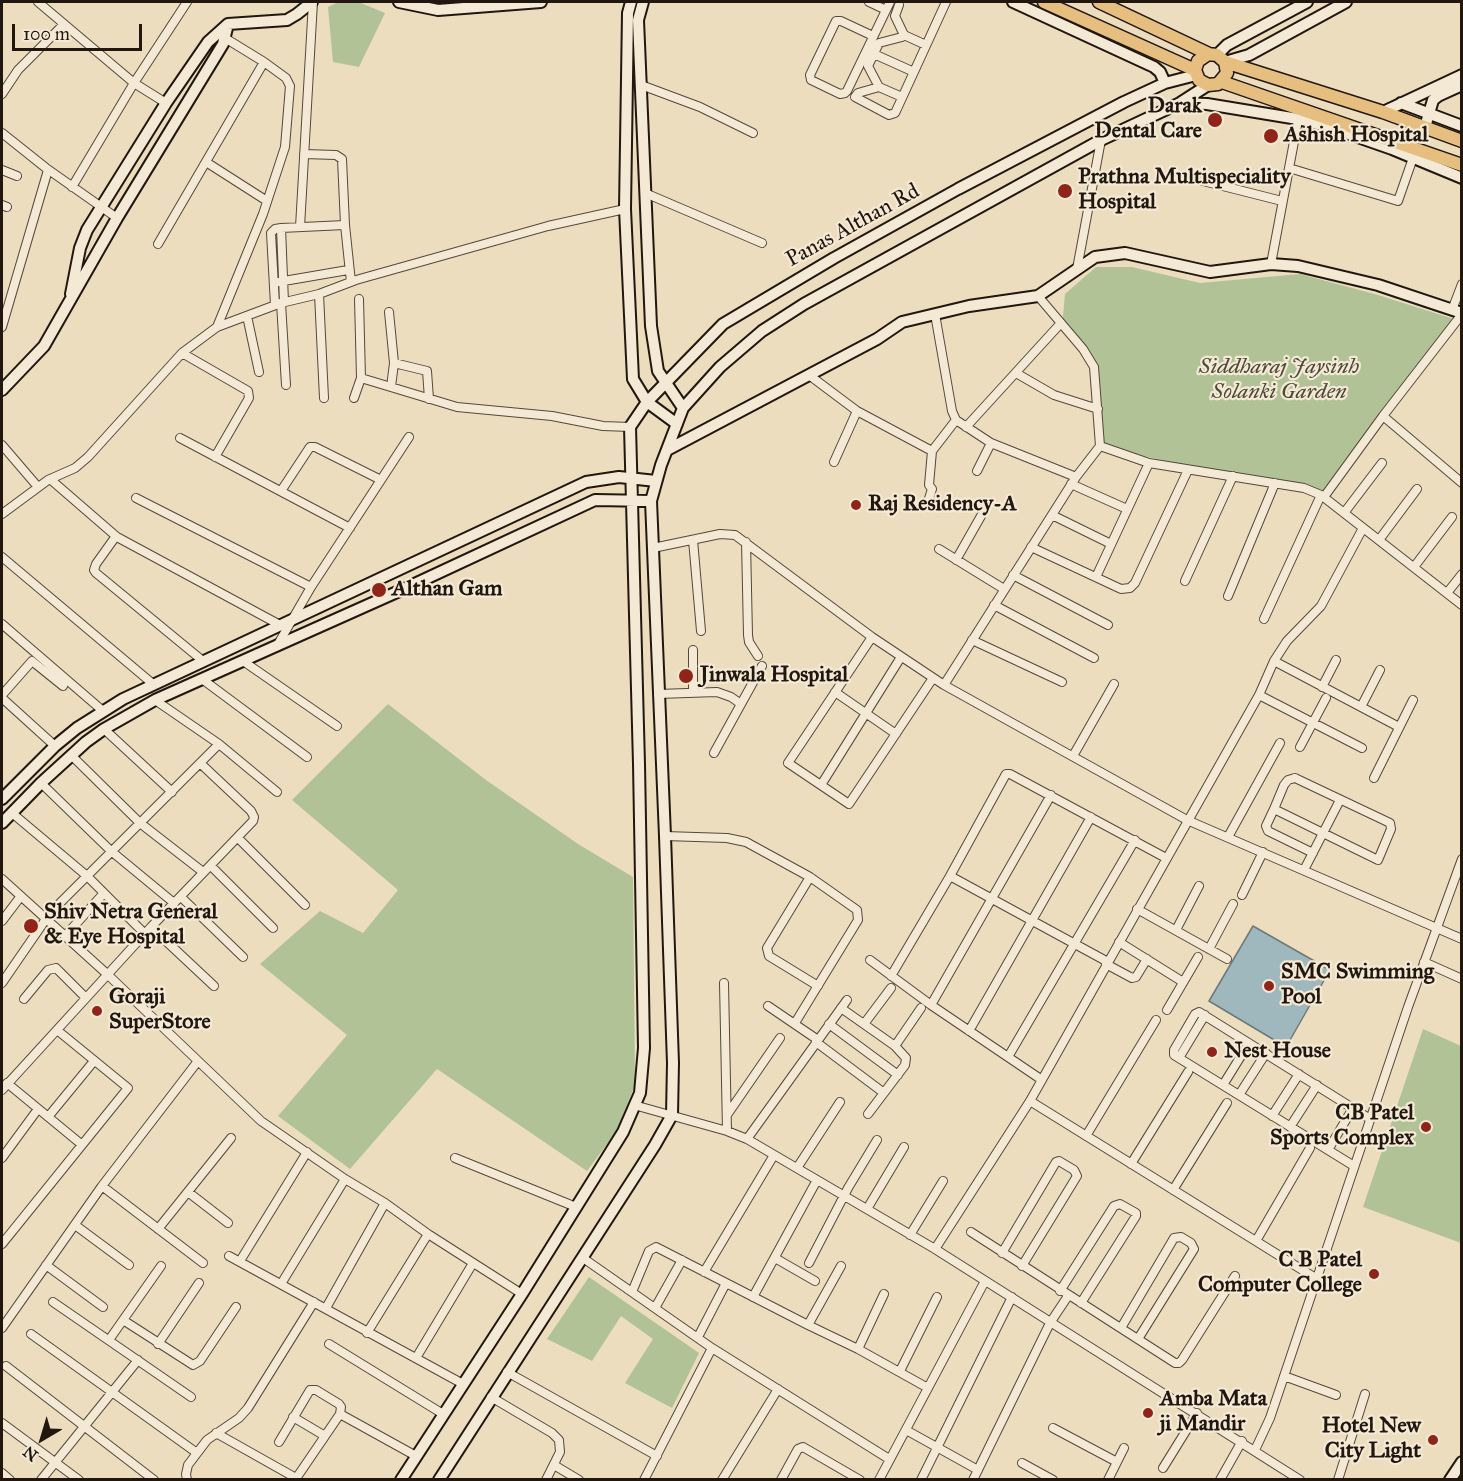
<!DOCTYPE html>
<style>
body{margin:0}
#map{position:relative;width:1463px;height:1481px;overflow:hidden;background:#ecddbf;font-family:"IM FELL Great Primer",serif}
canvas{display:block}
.frame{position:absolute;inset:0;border:3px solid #22170f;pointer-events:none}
.north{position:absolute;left:12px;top:1409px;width:60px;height:60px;-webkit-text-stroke:4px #f3e9d5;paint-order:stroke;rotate:218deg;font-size:16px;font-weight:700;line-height:24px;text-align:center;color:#22170f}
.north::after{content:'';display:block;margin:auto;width:21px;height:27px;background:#22170f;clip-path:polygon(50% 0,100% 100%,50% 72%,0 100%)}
.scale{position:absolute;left:12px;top:24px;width:130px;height:27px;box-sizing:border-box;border:3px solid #22170f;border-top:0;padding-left:8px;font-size:18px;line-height:21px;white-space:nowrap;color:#22170f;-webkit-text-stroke:4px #f3e9d5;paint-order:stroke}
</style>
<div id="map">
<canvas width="1463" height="1481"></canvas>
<div class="frame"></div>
<div class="north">N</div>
<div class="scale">100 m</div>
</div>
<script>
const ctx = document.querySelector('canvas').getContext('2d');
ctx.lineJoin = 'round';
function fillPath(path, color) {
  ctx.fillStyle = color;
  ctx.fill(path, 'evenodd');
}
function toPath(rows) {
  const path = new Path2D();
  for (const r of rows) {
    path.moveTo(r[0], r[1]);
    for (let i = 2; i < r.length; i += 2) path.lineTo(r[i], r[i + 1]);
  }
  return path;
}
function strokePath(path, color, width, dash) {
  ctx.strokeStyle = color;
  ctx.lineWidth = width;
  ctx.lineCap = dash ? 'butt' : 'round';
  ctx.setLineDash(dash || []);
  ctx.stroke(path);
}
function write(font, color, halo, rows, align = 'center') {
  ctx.font = font + ' "IM FELL Great Primer",serif';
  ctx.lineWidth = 4.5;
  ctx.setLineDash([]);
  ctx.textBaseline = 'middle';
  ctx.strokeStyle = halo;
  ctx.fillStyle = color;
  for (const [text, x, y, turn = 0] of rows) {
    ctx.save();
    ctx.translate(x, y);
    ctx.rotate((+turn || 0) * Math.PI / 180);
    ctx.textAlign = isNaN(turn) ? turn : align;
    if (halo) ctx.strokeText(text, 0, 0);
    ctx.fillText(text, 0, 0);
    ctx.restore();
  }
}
const green = toPath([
 [338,2,361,3,385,13,359,67,333,62,328,7],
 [1096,267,1132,267,1200,283,1300,274,1378,295,1457,320,1324,497,1100,446,1096,366,1062,327,1065,294],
 [388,704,486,780,578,844,633,877,635,1085,616,1132,587,1171,437,1069,350,1169,278,1116,347,1035,260,964,320,911,363,933,398,890,292,800],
 [1423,1029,1461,1046,1461,1243,1363,1207],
 [589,1277,699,1353,672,1408,625,1383,653,1339,621,1316,592,1361,547,1339]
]);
const water = toPath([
 [1253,926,1330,970,1286,1047,1209,1001,1253,926]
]);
const street = toPath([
 [38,2,134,83,166,103],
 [869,2,886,10],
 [904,35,926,45],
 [873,36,841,21,836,21,810,75,811,80,840,94,845,93,847,91,890,2],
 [874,54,914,72],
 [641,85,700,107,753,133],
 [879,87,868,66,879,43,902,37,904,35,895,16,899,5],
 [2,94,18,70,64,24],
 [902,97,879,87,858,93,855,97,889,115,895,113,896,111,946,2],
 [2,133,46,168,117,218],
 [304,154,336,155,342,159,345,225,351,282],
 [206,162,267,201],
 [1289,168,1398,201,1414,155],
 [2,170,17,176],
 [1203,181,1282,201],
 [72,187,134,83,187,2],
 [645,193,762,243],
 [2,205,7,207],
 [300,227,313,2],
 [281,228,345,225],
 [158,244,264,62],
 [1271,264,1299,115],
 [1077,269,1101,140],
 [278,282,348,270],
 [319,294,324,398],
 [1038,296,1083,349,1094,367,1100,446],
 [281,303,286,385],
 [275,305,271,233,275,229,281,228,284,302],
 [1452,310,1462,284],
 [389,312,394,363,391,387],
 [935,314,952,411,956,420,991,443,1076,477],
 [247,316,259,372],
 [2,327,48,170],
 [217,327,263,214,285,147,290,86,286,78,264,62,225,38],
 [182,353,248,391,249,398,215,457],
 [394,363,427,371,429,399],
 [1016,373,1054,395,1098,409],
 [809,375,857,411,932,451],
 [361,378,457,407,552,416,603,426,630,427],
 [354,398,361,378,359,299],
 [1383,416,1462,483],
 [966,427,1061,323],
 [180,438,350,528],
 [2,445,38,487],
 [834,462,857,411],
 [977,471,991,443],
 [50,479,117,537,280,625],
 [1071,484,1127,509],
 [281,491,310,447,315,447,381,480],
 [1324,497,1383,416,1462,314],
 [136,498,311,587],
 [927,505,932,489,929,485,932,451,956,420],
 [1344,513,1382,463],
 [2,514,48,480,75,468,88,457,182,353,217,327,281,303,319,294,356,280,548,226,625,209],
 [1052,515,1111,544],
 [116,536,96,564,94,570,96,573,203,661],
 [693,540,701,631],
 [1379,540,1417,489],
 [746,542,748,635,749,642,758,656],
 [1031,547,1121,589,1130,588,1135,583,1188,470],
 [653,548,720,534,735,535,872,637,944,685,1187,820,1462,939],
 [939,549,1004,589],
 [2,557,153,684],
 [956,560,981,516],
 [1414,567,1452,517],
 [1013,575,1108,625],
 [1096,577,1149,463],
 [1185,581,1233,476],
 [1447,593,1462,574],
 [1228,596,1275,483],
 [994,605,1094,658],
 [1264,619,1321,495],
 [2,624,103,711],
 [872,637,788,763,849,804,933,678],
 [972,640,1062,682],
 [277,646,311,587,409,437],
 [243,661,337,726],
 [1274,661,1399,727],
 [202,679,307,757],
 [944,685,1076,477,1100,446,1149,463,1304,488,1321,495,1462,605],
 [1322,687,1336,660],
 [835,692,896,734],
 [693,693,693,650],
 [658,694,717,692,731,697,741,704],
 [2,695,32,661,63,686],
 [1259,695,1362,748],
 [2,698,55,746],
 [155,700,219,744,277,792],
 [1361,707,1380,670],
 [104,729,172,792],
 [1300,747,1326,698],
 [714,753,762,666],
 [71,755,140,823,203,872],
 [1073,756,1114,684],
 [1295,778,1390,823,1391,829,1378,860,1274,809,1284,785,1288,780,1295,778],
 [1374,778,1413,700],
 [41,783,111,851,174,903],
 [821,785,901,657],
 [1274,809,1266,826,1268,831,1313,853],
 [12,813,87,876,145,934],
 [665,836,727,838,746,842,810,877,857,910,858,920,795,1023],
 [1228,837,1280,743],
 [238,838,305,905],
 [211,866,273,928],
 [1304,870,1340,800],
 [950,876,1108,962],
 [810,877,767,948,769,956,818,986],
 [2,879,107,974,261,1121,345,1179,385,1203,428,1234,522,1294],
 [1242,895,1263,852],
 [181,897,243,957],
 [1137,909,1227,959],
 [45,918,219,744],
 [2,921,21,896],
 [151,927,214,986],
 [1176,930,1199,886],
 [65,936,104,893],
 [1119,942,1183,982],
 [1209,949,1233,904],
 [870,960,931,1005,1042,1080],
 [1424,962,1462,979],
 [1106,964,1132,978,1136,977,1147,959],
 [891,976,950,876,1006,774,1010,774,1166,858],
 [2,983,46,919],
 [724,983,727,1131],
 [24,999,48,970,56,968,86,998],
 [931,1005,1051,795],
 [768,1006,818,1040],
 [841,1008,895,1046,906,1058,905,1065,868,1114],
 [1167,1010,1198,957],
 [829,1024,898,1075],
 [864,1024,891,988],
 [969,1031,1091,817],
 [816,1042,884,1093],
 [895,1046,921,1008],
 [1008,1057,1135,840],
 [1179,1058,1205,1015],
 [7,1083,81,1144],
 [1223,1085,1249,1043],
 [2,1090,151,927,253,821,254,817,251,811,200,763],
 [1239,1095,1266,1053],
 [1030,1101,1317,1279],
 [634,1105,727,1131,747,1139,935,1249,1300,1480],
 [727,1115,780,1038],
 [1272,1116,1299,1074],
 [48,1117,94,1061],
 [1290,1127,1317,1085],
 [1086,1136,1156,1020],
 [747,1139,847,1000],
 [1328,1150,1353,1108],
 [2,1158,38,1109],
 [455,1158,576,1207],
 [1131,1164,1188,1072],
 [1354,1166,1174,1055,1174,1050,1195,1014,1199,1012,1370,1119],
 [797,1168,840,1102],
 [102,1186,203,1263],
 [1173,1190,1227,1103],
 [188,1192,228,1223],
 [867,1209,904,1147],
 [75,1225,129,1265],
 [158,1229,231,1138],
 [971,1232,1175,1363,1179,1363,1182,1360,1235,1276],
 [910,1235,943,1181],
 [1256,1241,1310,1148],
 [2,1244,128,1088,57,1030],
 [935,1249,1030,1101,1259,695,1274,661,1287,641,1321,606,1363,528],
 [1002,1253,1056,1162,1059,1161,1074,1170,1077,1176,1022,1266],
 [229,1256,463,1384],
 [583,1258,712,1348,644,1480],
 [775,1258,815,1281],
 [240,1261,307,1152],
 [809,1263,848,1188,877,1140],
 [46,1265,103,1307],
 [704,1272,774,1155],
 [281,1284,345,1179],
 [1060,1291,1114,1206,1120,1204,1136,1213,1136,1216,1081,1303],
 [632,1292,649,1251,656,1247,808,1325,858,1349,928,1388],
 [753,1297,817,1180],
 [53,1302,191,1397],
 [326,1308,385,1203],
 [655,1308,682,1260],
 [123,1320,193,1365,200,1361,236,1307],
 [808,1325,841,1266],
 [2,1328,102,1186,198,1061],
 [1121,1328,1174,1238,1181,1237,1191,1243,1194,1249,1138,1339],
 [367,1333,428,1234],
 [31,1334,197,1453],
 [698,1337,726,1283],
 [109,1340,161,1266],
 [158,1344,199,1283],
 [329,1344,443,1414],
 [712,1348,889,1459],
 [858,1349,884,1294],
 [416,1358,473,1263],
 [6,1366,154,1480],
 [900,1371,937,1297],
 [507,1372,657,1456],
 [1284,1376,1336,1395],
 [491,1397,552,1433,559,1440,560,1452,546,1480],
 [340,1414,416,1456],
 [293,1417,325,1436],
 [2,1423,79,1480],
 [1053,1428,1117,1462],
 [906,1430,978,1470],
 [216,1433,296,1478],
 [279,1442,310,1390,316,1390,339,1404,341,1407,340,1414,295,1480],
 [1255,1450,1270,1418,1408,1007,1462,859],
 [1022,1463,1053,1480],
 [554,1465,579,1480],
 [1163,1468,1197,1413],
 [2,1473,10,1480],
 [41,1480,138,1360],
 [187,1480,186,1474,188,1465,207,1440,239,1418,248,1408,314,1302],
 [722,1480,778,1389],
 [781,1480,798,1449,803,1447,860,1480],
 [879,1480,985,1281],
 [921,1480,1012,1297],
 [973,1480,1050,1323,1068,1296],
 [1108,1480,1124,1448],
 [1220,1480,1242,1441],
 [1338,1480,1365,1394]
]);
const secondary = toPath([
 [399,2,438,10,541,2],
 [631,2,628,13,625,209,633,379,647,402,677,424],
 [643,2,638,20,651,326,658,371,683,408],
 [1013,2,1154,67,1160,72,1165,83],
 [1217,55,1227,45,1307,2],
 [1225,62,1249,55,1346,2],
 [1180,103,1207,104,1298,119,1329,127,1392,149,1462,178],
 [1401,103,1462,126],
 [1383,112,1462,75],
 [1425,127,1433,100,1438,96,1462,85],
 [71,294,80,248,87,230,166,103,208,42,228,24,287,20,297,14,312,2],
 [2,390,44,346,117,218,223,44,228,24],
 [667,450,877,339,902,322,969,306,1038,296,1095,257,1125,253,1210,272,1271,264,1298,266,1378,285,1462,313],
 [2,799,55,746,77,728,123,699,586,482,619,477,656,481],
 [2,823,41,783,86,742,104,729,155,700,406,588,595,500,651,501],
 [401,1480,522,1294,623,1132,640,1093,644,1048,639,764,630,427,647,402,723,324,834,258,958,189,1124,102,1165,83,1196,75],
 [439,1480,655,1145,672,1115,673,1063,665,836,651,501,661,465,683,408,720,367,762,331,804,304,1101,140,1180,103,1208,85],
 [1450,1480,1462,1462]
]);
const primary = toPath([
 [1044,2,1195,70],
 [1099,2,1209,54],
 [1225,62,1227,73,1218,84,1208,85,1199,80,1195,70,1198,61,1208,54,1217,55,1225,62,1383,112,1462,141],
 [1222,82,1462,165]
]);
const markers = [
 [1215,120,8,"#8f2418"],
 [1271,136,8,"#8f2418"],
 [1065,191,8,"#8f2418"],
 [856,505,6,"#8f2418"],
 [379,590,8,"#8f2418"],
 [686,676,8,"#8f2418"],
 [31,926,8,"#8f2418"],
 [1269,986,6,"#8f2418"],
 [97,1011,6,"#8f2418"],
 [1212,1052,6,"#8f2418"],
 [1426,1127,6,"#8f2418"],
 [1374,1274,6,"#8f2418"],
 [1148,1413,6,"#8f2418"],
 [1433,1440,6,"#8f2418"]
];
const poiNames = [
 ["Darak",1202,107,"right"],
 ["Dental Care",1202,132,"right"],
 ["Ashish Hospital",1284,136],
 ["Prathna Multispeciality",1078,178],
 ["Hospital",1078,203],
 ["Raj Residency-A",868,505],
 ["Althan Gam",392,590],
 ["Jinwala Hospital",700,676],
 ["Shiv Netra General",44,913],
 ["& Eye Hospital",44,938],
 ["SMC Swimming",1281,973],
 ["Pool",1281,998],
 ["Goraji",109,998],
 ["SuperStore",109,1023],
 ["Nest House",1224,1052],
 ["CB Patel",1414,1114,"right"],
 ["Sports Complex",1414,1139,"right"],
 ["C B Patel",1362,1261,"right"],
 ["Computer College",1362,1286,"right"],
 ["Amba Mata",1160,1400],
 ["ji Mandir",1160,1425],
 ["Hotel New",1421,1427,"right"],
 ["City Light",1421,1452,"right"]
];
const streetNames = [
 ["Panas Althan Rd",853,226,-29]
];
const parkNames = [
 ["Siddharaj Jaysinh",1279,368],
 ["Solanki Garden",1279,393]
];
fillPath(green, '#b1c297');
fillPath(water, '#9fb8be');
strokePath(water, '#6d7878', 1.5);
strokePath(street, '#54483b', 10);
strokePath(secondary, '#22170f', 14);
strokePath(primary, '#22170f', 15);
strokePath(street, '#f3e9d5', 8);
strokePath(secondary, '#f3e9d5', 10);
strokePath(primary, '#e6be80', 12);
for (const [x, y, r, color] of markers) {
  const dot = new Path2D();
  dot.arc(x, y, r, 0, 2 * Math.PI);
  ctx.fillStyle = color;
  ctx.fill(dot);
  strokePath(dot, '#f3e9d5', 2);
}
write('bold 22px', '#22170f', '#f3e9d5', poiNames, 'left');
write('22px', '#22170f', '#f3e9d5', streetNames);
write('italic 22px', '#4d4a38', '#f3e9d5', parkNames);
</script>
